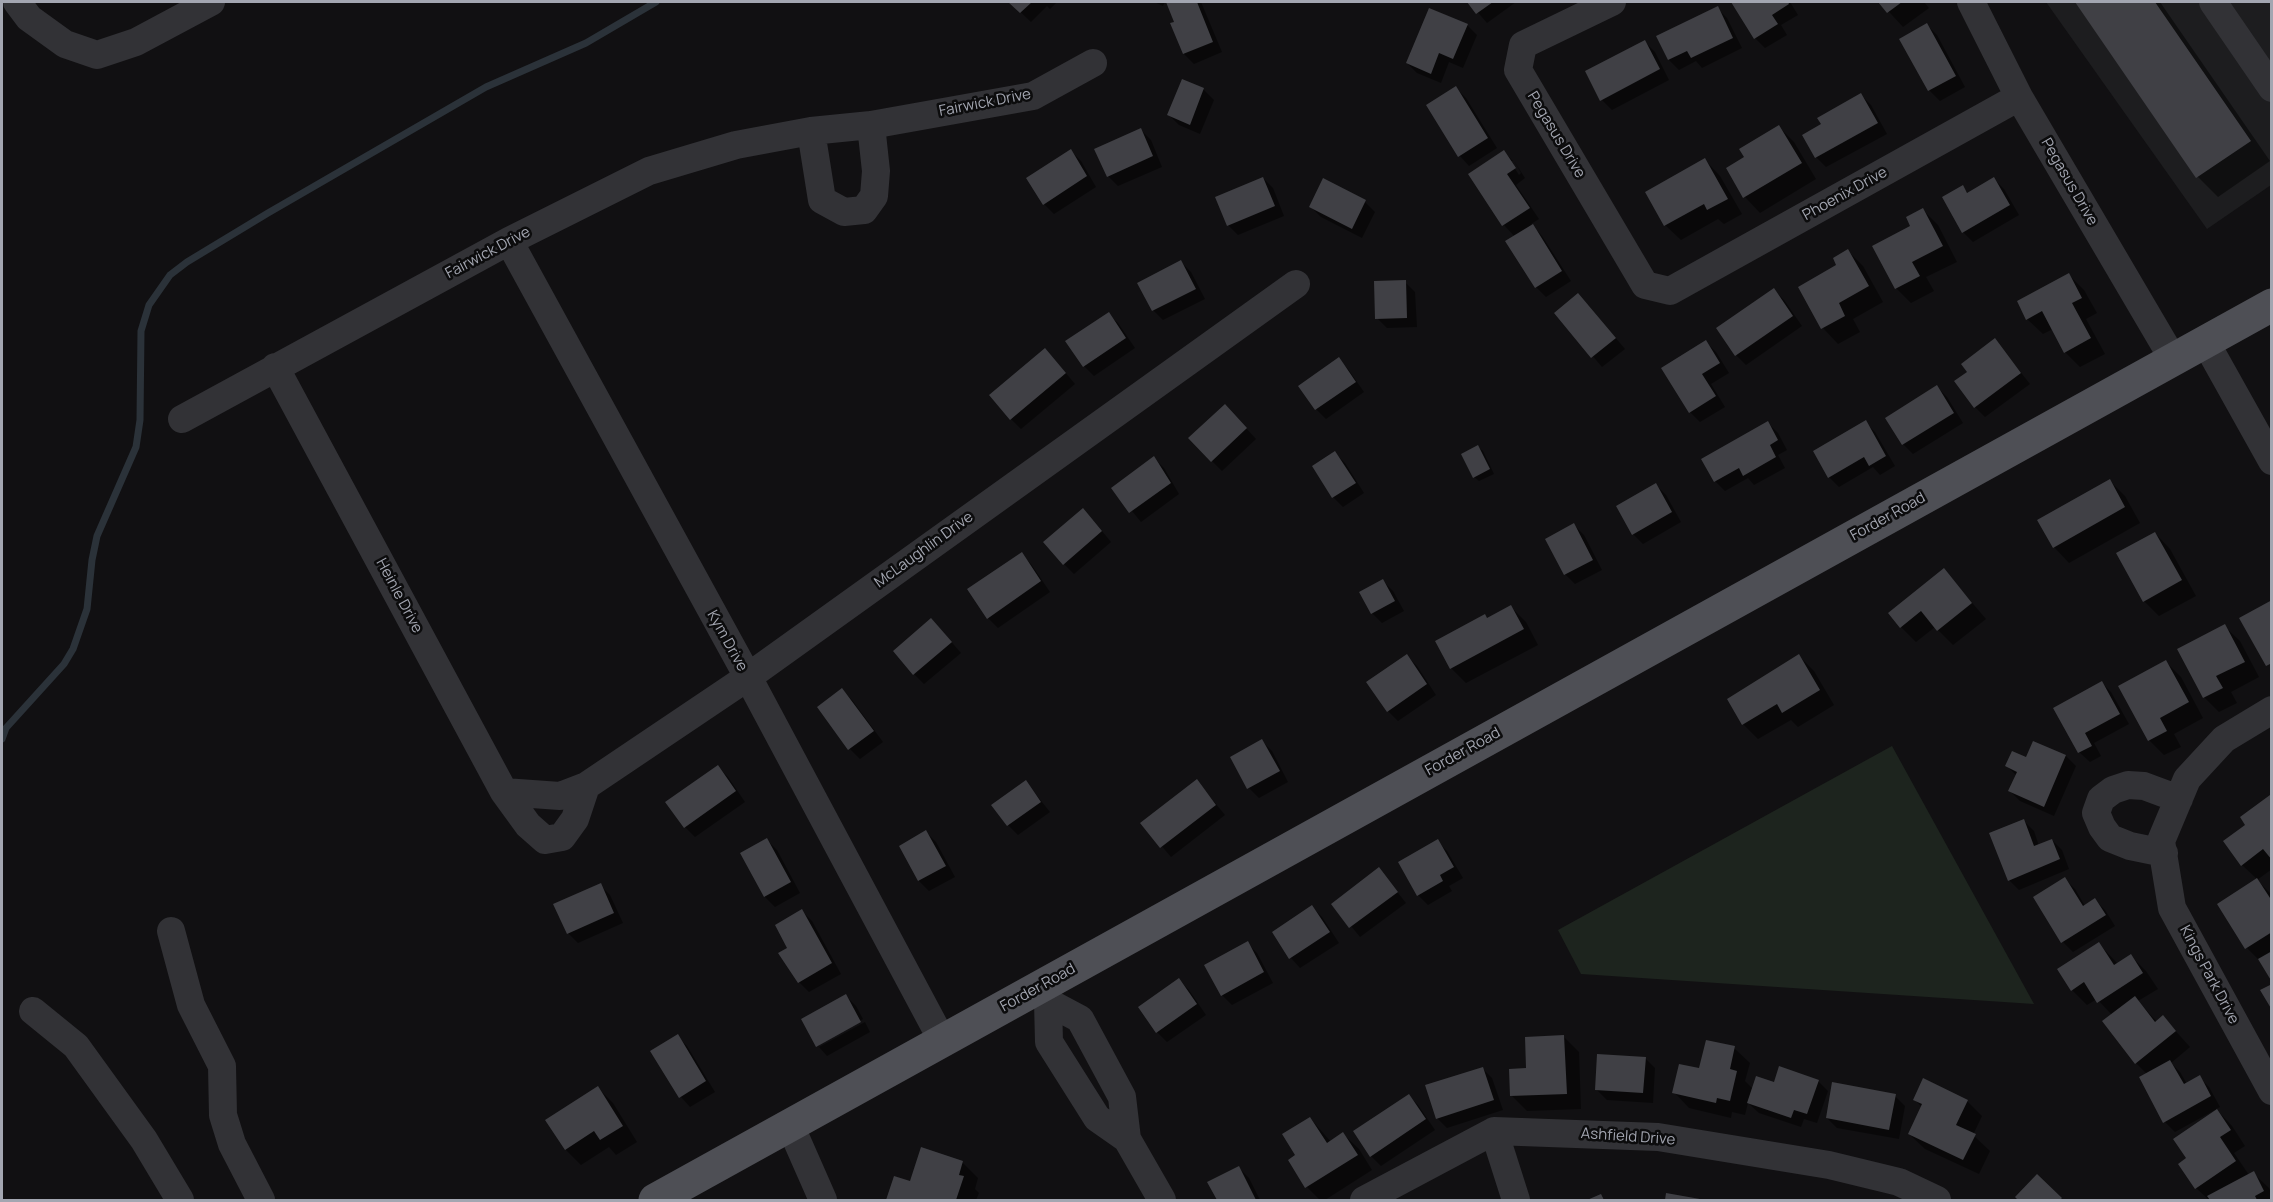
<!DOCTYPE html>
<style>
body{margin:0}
#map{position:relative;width:2273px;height:1202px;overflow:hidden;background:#111012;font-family:Manrope,sans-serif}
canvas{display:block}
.frame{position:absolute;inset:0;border:3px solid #a3a6b1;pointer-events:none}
</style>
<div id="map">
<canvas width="2273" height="1202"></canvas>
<div class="frame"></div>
</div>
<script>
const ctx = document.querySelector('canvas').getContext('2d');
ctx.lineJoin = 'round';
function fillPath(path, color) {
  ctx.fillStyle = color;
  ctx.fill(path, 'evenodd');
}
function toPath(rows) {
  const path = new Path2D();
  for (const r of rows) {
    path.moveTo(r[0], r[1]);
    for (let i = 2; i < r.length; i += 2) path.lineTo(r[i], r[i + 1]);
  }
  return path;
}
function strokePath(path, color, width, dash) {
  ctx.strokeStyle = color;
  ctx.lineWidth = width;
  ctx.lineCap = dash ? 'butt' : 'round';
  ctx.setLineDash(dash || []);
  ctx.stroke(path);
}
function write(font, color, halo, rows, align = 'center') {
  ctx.font = font + ' Manrope,sans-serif';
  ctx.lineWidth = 5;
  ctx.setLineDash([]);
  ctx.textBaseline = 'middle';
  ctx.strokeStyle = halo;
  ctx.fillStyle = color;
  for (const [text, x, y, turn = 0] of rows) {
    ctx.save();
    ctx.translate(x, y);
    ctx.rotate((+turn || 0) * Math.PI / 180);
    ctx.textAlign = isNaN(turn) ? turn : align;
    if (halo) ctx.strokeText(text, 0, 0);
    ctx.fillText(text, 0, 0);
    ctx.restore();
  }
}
const built = toPath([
 [2046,2,2271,2,2271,185,2207,229]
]);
const green = toPath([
 [1892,746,2034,1004,1581,974,1558,930]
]);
const shadow = toPath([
 [1010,2,1057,2,1050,9,1047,6,1031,22],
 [1154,2,1165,2,1163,6],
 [1172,2,1201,2,1222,52,1194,64,1184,54,1168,3],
 [1469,2,1516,2,1487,23],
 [1733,2,1790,2,1798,15,1781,25,1787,35,1765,48,1755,38],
 [1880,2,1924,2,1929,8,1903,27],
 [2077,2,2160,2,2270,161,2218,197,2198,177],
 [1717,8,1727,18,1742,48,1702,68,1696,61,1679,70,1669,60,1658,37],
 [1467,25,1477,35,1463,68,1449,62,1441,83,1417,73,1407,63],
 [1927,25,1937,35,1965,87,1940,101,1930,91,1901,39],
 [1645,42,1655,52,1669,80,1612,110,1602,100],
 [1183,81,1204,90,1214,100,1200,134,1179,125,1169,115],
 [1456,88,1466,98,1497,148,1469,166,1460,156],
 [1861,95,1871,105,1887,134,1826,167,1816,157,1823,125],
 [1779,127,1794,142,1816,179,1760,213,1745,197,1728,169,1746,158],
 [1141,130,1151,140,1162,167,1118,186,1108,176],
 [1071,151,1081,161,1096,187,1054,214,1044,204],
 [1504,152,1513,161,1510,161,1519,175,1521,173,1514,161,1525,178,1516,185,1539,219,1531,224,1542,236,1571,281,1546,297,1536,287,1515,237,1504,225,1470,175],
 [1705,160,1720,176,1742,214,1724,224,1718,219,1681,240,1665,225],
 [1263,178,1273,188,1284,216,1238,235,1228,225],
 [1994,179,2004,189,2019,215,1973,242,1963,232,1962,187,1969,194],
 [1365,202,1375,212,1362,238,1321,217,1311,207],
 [1923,210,1938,225,1957,262,1926,277,1934,291,1911,303,1896,288,1912,226],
 [1848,251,1863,266,1883,302,1853,319,1860,332,1838,344,1823,328,1800,287,1838,266],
 [1181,262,1191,272,1205,299,1163,320,1153,310],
 [2069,275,2084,290,2097,313,2086,319,2105,354,2080,367,2065,352,2053,329,2043,334,2027,319],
 [1405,282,1415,292,1417,327,1387,328,1377,318],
 [1774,290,1784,300,1802,326,1746,365,1736,355],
 [1588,305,1625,349,1602,367,1556,313],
 [1108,314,1118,323,1135,348,1094,376,1084,366],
 [1995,340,2030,384,1985,417,1975,407],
 [1706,342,1716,352,1729,373,1711,384,1725,407,1700,422,1690,412],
 [1338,359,1348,369,1364,392,1326,419,1316,409],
 [1055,360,1075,384,1021,429,1011,419],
 [1937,387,1947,397,1963,423,1913,454,1903,444],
 [1235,416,1256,439,1222,471,1212,461],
 [1865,422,1875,432,1895,466,1880,475,1873,467,1839,487,1829,477],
 [1768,423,1778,433,1787,450,1778,455,1785,468,1754,485,1748,478,1725,491,1715,481],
 [1478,447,1483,451,1494,474,1479,481,1474,477],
 [1335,453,1345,463,1364,493,1343,507,1333,497],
 [1154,458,1164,468,1179,494,1141,522,1113,488],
 [2110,481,2125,496,2140,523,2069,563,2054,547],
 [1656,485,1666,495,1681,522,1643,544,1633,534],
 [1093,520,1111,542,1074,574,1064,564],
 [1574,525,1584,535,1602,570,1575,584,1565,574],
 [2155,533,2170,549,2196,596,2159,616,2144,601],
 [1021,554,1031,564,1050,592,998,628,988,618],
 [1944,570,1986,619,1953,645,1935,627,1916,642,1901,627],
 [1383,581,1393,591,1404,611,1382,623,1372,613],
 [1511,607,1526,622,1538,645,1466,683,1451,668,1488,620],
 [2224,626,2240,641,2259,677,2231,692,2237,703,2219,712,2204,697],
 [941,630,961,653,924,684,914,674],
 [1407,656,1417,666,1436,695,1398,721,1388,711,1368,683],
 [1799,656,1814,671,1834,705,1798,727,1791,720,1758,739,1743,724],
 [2166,662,2181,677,2203,718,2174,734,2181,747,2164,755,2149,740],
 [2101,682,2111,692,2129,724,2094,743,2101,756,2090,762,2079,752,2055,708],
 [842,690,852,700,883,742,860,759,850,749,819,708],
 [1262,741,1272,751,1288,782,1259,798,1249,788],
 [2034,743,2066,756,2076,766,2054,816,2020,801,2010,791,2017,776,2007,766,2027,759],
 [718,767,728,777,745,802,695,837,685,827],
 [1197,781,1225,815,1171,857,1142,823],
 [1026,782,1050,812,1018,835,1008,825],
 [2270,796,2272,869,2257,880,2272,895,2272,979,2262,963,2247,948,2219,904,2257,879,2242,865,2225,841,2247,825,2242,818],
 [2024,821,2034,831,2039,846,2052,840,2062,850,2069,869,2019,890,2009,880],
 [926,832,936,842,955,877,929,891,919,881],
 [767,840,777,850,800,893,775,907,765,897,742,854],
 [1437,841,1447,851,1463,878,1449,886,1452,891,1428,905,1418,895],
 [1379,869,1406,903,1360,937,1333,904],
 [2065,879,2075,889,2085,906,2095,900,2105,910,2115,926,2073,952,2063,942],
 [600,885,610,895,623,923,578,943,568,933],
 [1312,907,1322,917,1339,943,1300,968,1291,958,1274,933],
 [802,911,812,921,841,974,809,992,799,982,789,948],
 [1247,943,1257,953,1273,983,1232,1005,1222,995,1206,965],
 [2099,944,2118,964,2131,956,2146,971,2158,989,2138,1001,2157,1022,2163,1017,2190,1047,2171,1063,2180,1072,2187,1084,2199,1077,2209,1087,2220,1107,2216,1109,2232,1126,2245,1146,2234,1153,2249,1175,2253,1173,2269,1188,2272,1194,2272,1200,2209,1200,2196,1188,2188,1159,2216,1112,2215,1110,2175,1132,2165,1122,2147,1074,2136,1063,2112,1015,2097,999,2087,1005,2072,990],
 [1179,980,1189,990,1206,1015,1167,1042,1157,1032,1140,1008],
 [846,996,856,1006,863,1019,819,1044,819,1047,803,1019],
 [865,1022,870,1032,827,1056,819,1047],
 [677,1036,687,1046,715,1092,690,1107,681,1097,652,1051],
 [1564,1037,1579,1052,1581,1109,1527,1111,1511,1095,1528,1070],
 [1734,1048,1750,1063,1745,1081,1753,1089,1775,1084,1818,1081,1828,1091,1817,1123,1804,1119,1801,1127,1759,1113,1748,1103,1745,1115,1732,1112,1731,1118,1689,1108,1674,1092,1700,1070],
 [1645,1058,1655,1068,1653,1103,1607,1100,1597,1090],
 [1482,1068,1492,1078,1503,1110,1447,1128,1437,1118],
 [598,1088,613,1103,637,1142,616,1155,609,1147,581,1165,566,1150,547,1120],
 [1408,1095,1418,1105,1435,1130,1381,1166,1371,1156],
 [1895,1096,1905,1106,1899,1139,1837,1128,1827,1118],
 [1915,1100,1967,1101,1982,1116,1973,1135,1990,1151,1979,1174,1925,1149,1909,1134,1922,1107],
 [1310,1118,1331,1142,1343,1134,1359,1149,1372,1170,1325,1200,1320,1200,1307,1187,1290,1160,1297,1155],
 [963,1163,978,1178,975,1189,979,1193,976,1200,887,1200,895,1178,911,1183],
 [1239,1168,1249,1178,1260,1200,1219,1200,1209,1182],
 [2037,1176,2063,1200,2020,1200,2017,1197]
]);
const stream = toPath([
 [2,739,6,728,64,664,73,649,87,609,92,560,97,536,136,447,140,420,141,331,149,305,170,275,187,262,268,213,486,87,586,43,656,2]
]);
const building = toPath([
 [1008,2,1032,2,1020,13],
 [1166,2,1197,2,1213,42,1183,54,1170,23,1174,22],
 [1467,2,1493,2,1476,14],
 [1731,2,1788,2,1789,4,1772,15,1778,24,1754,39],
 [1878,2,1902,2,1887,13],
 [2075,2,2155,2,2251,141,2196,178],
 [1718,6,1733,38,1691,58,1687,51,1668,60,1656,36],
 [1429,8,1468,24,1453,59,1439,53,1431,74,1406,63],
 [1927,23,1956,76,1928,91,1899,39],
 [1645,40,1660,69,1600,101,1585,71],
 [1182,79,1204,88,1190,125,1167,115],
 [1456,86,1488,138,1458,157,1426,105],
 [1861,93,1878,123,1815,158,1802,135,1821,124,1817,118],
 [1779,125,1802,163,1743,198,1726,168,1744,157,1739,149],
 [1141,128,1153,156,1107,177,1094,149],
 [1071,149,1087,176,1043,205,1026,178],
 [1504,150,1516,168,1507,174,1530,208,1502,226,1468,174],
 [1705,158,1728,199,1707,210,1704,204,1664,226,1645,192],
 [1263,177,1275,206,1227,226,1215,197],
 [1994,177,2010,205,1962,233,1942,197,1963,185,1967,193],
 [1323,178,1366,200,1352,229,1309,207],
 [1923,208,1943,246,1912,262,1920,276,1895,289,1872,246,1910,226,1906,217],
 [1533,224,1562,271,1535,288,1505,241],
 [1848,249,1869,286,1839,303,1845,316,1821,329,1798,287,1836,265,1833,258],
 [1181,260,1196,289,1152,311,1137,283],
 [2069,273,2082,298,2072,303,2091,338,2064,353,2042,311,2026,320,2017,301],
 [1406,280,1407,318,1375,319,1374,281],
 [1774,288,1793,316,1735,356,1716,328],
 [1578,293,1616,338,1591,358,1554,313],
 [1109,312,1126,338,1083,367,1065,341],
 [1995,338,2021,373,1974,408,1954,381,1967,372,1961,364],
 [1706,340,1720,363,1702,374,1716,396,1689,413,1661,368],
 [1045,348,1066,373,1010,420,989,395],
 [1339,357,1356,382,1315,410,1298,386],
 [1937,385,1954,413,1902,445,1885,418],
 [1225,404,1247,428,1211,462,1188,438],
 [1866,420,1886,456,1869,466,1864,457,1828,478,1813,451],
 [1768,421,1778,440,1770,445,1776,457,1743,476,1739,468,1714,482,1701,459],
 [1478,445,1490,469,1473,478,1461,454],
 [1335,451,1356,483,1332,498,1312,466],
 [1154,456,1171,483,1129,513,1111,488],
 [2110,479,2125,507,2053,548,2037,520],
 [1656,483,1672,512,1632,535,1616,506],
 [1083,508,1102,531,1063,565,1043,542],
 [1574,523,1593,560,1564,575,1545,539],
 [2155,532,2182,580,2143,602,2116,553],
 [1022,552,1041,581,987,619,967,589],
 [1944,568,1972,603,1937,631,1921,611,1900,628,1888,613],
 [1383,579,1395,601,1371,614,1359,592],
 [2272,600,2272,663,2266,666,2239,618],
 [1511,605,1524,629,1450,669,1435,641,1485,614,1487,618],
 [931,618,952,642,913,675,893,651],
 [2225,624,2245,662,2216,676,2223,688,2203,698,2177,649],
 [1407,654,1427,684,1387,712,1366,682],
 [1799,654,1820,690,1782,713,1777,704,1742,725,1727,699],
 [2166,660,2189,702,2160,718,2167,731,2148,741,2118,686],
 [2102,681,2120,714,2085,733,2092,746,2078,753,2053,708],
 [842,688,874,731,848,750,817,707],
 [1262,739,1280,771,1247,789,1230,757],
 [2033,741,2066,755,2044,807,2008,791,2017,772,2005,766,2012,751,2026,757],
 [718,765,736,791,684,828,665,802],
 [1197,779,1216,805,1160,848,1140,823],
 [1026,780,1041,802,1007,826,991,805],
 [2270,795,2272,860,2263,849,2241,866,2223,841,2245,825,2240,817],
 [2024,819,2034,846,2052,839,2060,859,2008,881,1989,833],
 [926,830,946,866,918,881,899,846],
 [767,838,791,882,764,897,740,853],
 [1438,839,1454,867,1440,875,1443,881,1417,896,1398,862],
 [1379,867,1398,892,1349,928,1331,904],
 [2065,877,2083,906,2095,898,2106,915,2061,943,2033,897],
 [2257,878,2272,901,2272,932,2245,949,2217,904],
 [601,883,614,913,567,934,553,904],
 [1312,905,1330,932,1289,959,1272,932],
 [802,909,832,963,798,983,778,953,787,948,775,925],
 [1248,941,1264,972,1221,996,1204,965],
 [2099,942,2114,965,2131,954,2143,973,2097,1003,2084,982,2071,991,2057,969],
 [2272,951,2272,982,2258,959],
 [1179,978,1197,1004,1156,1033,1138,1007],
 [2272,984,2272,1010,2260,990],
 [846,994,861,1022,816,1047,801,1019],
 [2135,996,2155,1022,2163,1015,2176,1031,2135,1064,2102,1021],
 [678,1034,706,1081,679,1098,650,1051],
 [1564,1035,1567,1094,1510,1096,1509,1069,1526,1068,1525,1037],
 [1706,1040,1735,1046,1730,1069,1737,1071,1730,1101,1717,1098,1716,1103,1672,1093,1679,1064,1699,1068],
 [1597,1054,1646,1057,1643,1093,1595,1090],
 [2170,1060,2184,1084,2200,1075,2211,1096,2163,1123,2139,1077],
 [1779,1066,1819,1080,1807,1114,1794,1110,1791,1118,1747,1103,1756,1076,1774,1082],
 [1483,1067,1494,1100,1436,1119,1425,1085],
 [1923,1078,1968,1100,1956,1125,1976,1134,1963,1160,1908,1134,1922,1104,1913,1100],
 [1832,1082,1896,1094,1889,1130,1826,1118],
 [598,1086,623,1126,600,1140,594,1131,565,1150,545,1120],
 [1409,1094,1426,1119,1370,1157,1353,1131],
 [2217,1109,2231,1130,2220,1137,2236,1161,2195,1189,2178,1164,2186,1158,2173,1139],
 [1310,1117,1327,1143,1343,1132,1358,1155,1305,1188,1288,1160,1295,1155,1282,1134],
 [921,1147,963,1161,959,1175,964,1176,956,1200,886,1200,894,1176,910,1181],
 [1239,1166,1256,1200,1217,1200,1207,1182],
 [2254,1171,2264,1191,2255,1196,2257,1200,2210,1200,2207,1196],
 [2037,1174,2062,1198,2060,1200,2018,1200,2015,1197],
 [1666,1193,1700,1199,1699,1200,1665,1200],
 [1601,1194,1604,1200,1587,1200]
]);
const minor = toPath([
 [17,2,29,18,65,44,97,55,136,42,211,2],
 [1612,2,1523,45,1518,70,1645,285,1670,291,2019,97],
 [1971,2,2019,97,2173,359],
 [2213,2,2272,88],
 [811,131,822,200,844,212,864,210,874,196,876,171,871,125],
 [509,241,748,677,943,1042],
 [2205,341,2272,461],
 [275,367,504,792,560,796,586,786,748,677,1296,284],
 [182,419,509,241,649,171,736,145,811,131,871,125,1033,96,1093,63],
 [2272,710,2224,739,2187,779,2161,841,2172,908,2272,1091],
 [504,792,528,825,545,840,562,837,575,819,586,786],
 [2164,853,2130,846,2110,838,2102,827,2096,813,2101,799,2113,790,2128,785,2144,786,2179,799],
 [171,931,191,1005,222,1066,223,1115,232,1144,261,1200],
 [1039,987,1048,1002,1080,1019,1122,1097,1127,1139,1162,1200],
 [1048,1002,1049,1042,1097,1118,1127,1139],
 [33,1011,76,1046,144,1140,180,1200],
 [790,1125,823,1200],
 [1494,1131,1516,1200],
 [1364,1200,1494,1131,1658,1137,1829,1165,1899,1182,1937,1200]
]);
const major = toPath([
 [655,1200,2272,305]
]);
const streetNames = [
 ["Fairwick Drive",985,103,-11],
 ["Pegasus Drive",1556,135,59],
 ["Pegasus Drive",2069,182,60],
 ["Phoenix Drive",1845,194,-29],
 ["Fairwick Drive",488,253,-28],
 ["Forder Road",1888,517,-29],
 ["McLaughlin Drive",924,550,-36],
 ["Heinle Drive",399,596,62],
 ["Kym Drive",727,641,61],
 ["Forder Road",1463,752,-29],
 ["Kings Park Drive",2209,975,62],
 ["Forder Road",1038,988,-29],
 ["Ashfield Drive",1628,1137,4]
];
fillPath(built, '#1d1d1f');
fillPath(green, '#1d241e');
fillPath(shadow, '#0007');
strokePath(stream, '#2b3239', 7);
fillPath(building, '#404045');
strokePath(minor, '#323236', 28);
strokePath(major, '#4e4f55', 33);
write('15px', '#a3a6b1', '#0c0c0d', streetNames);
</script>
